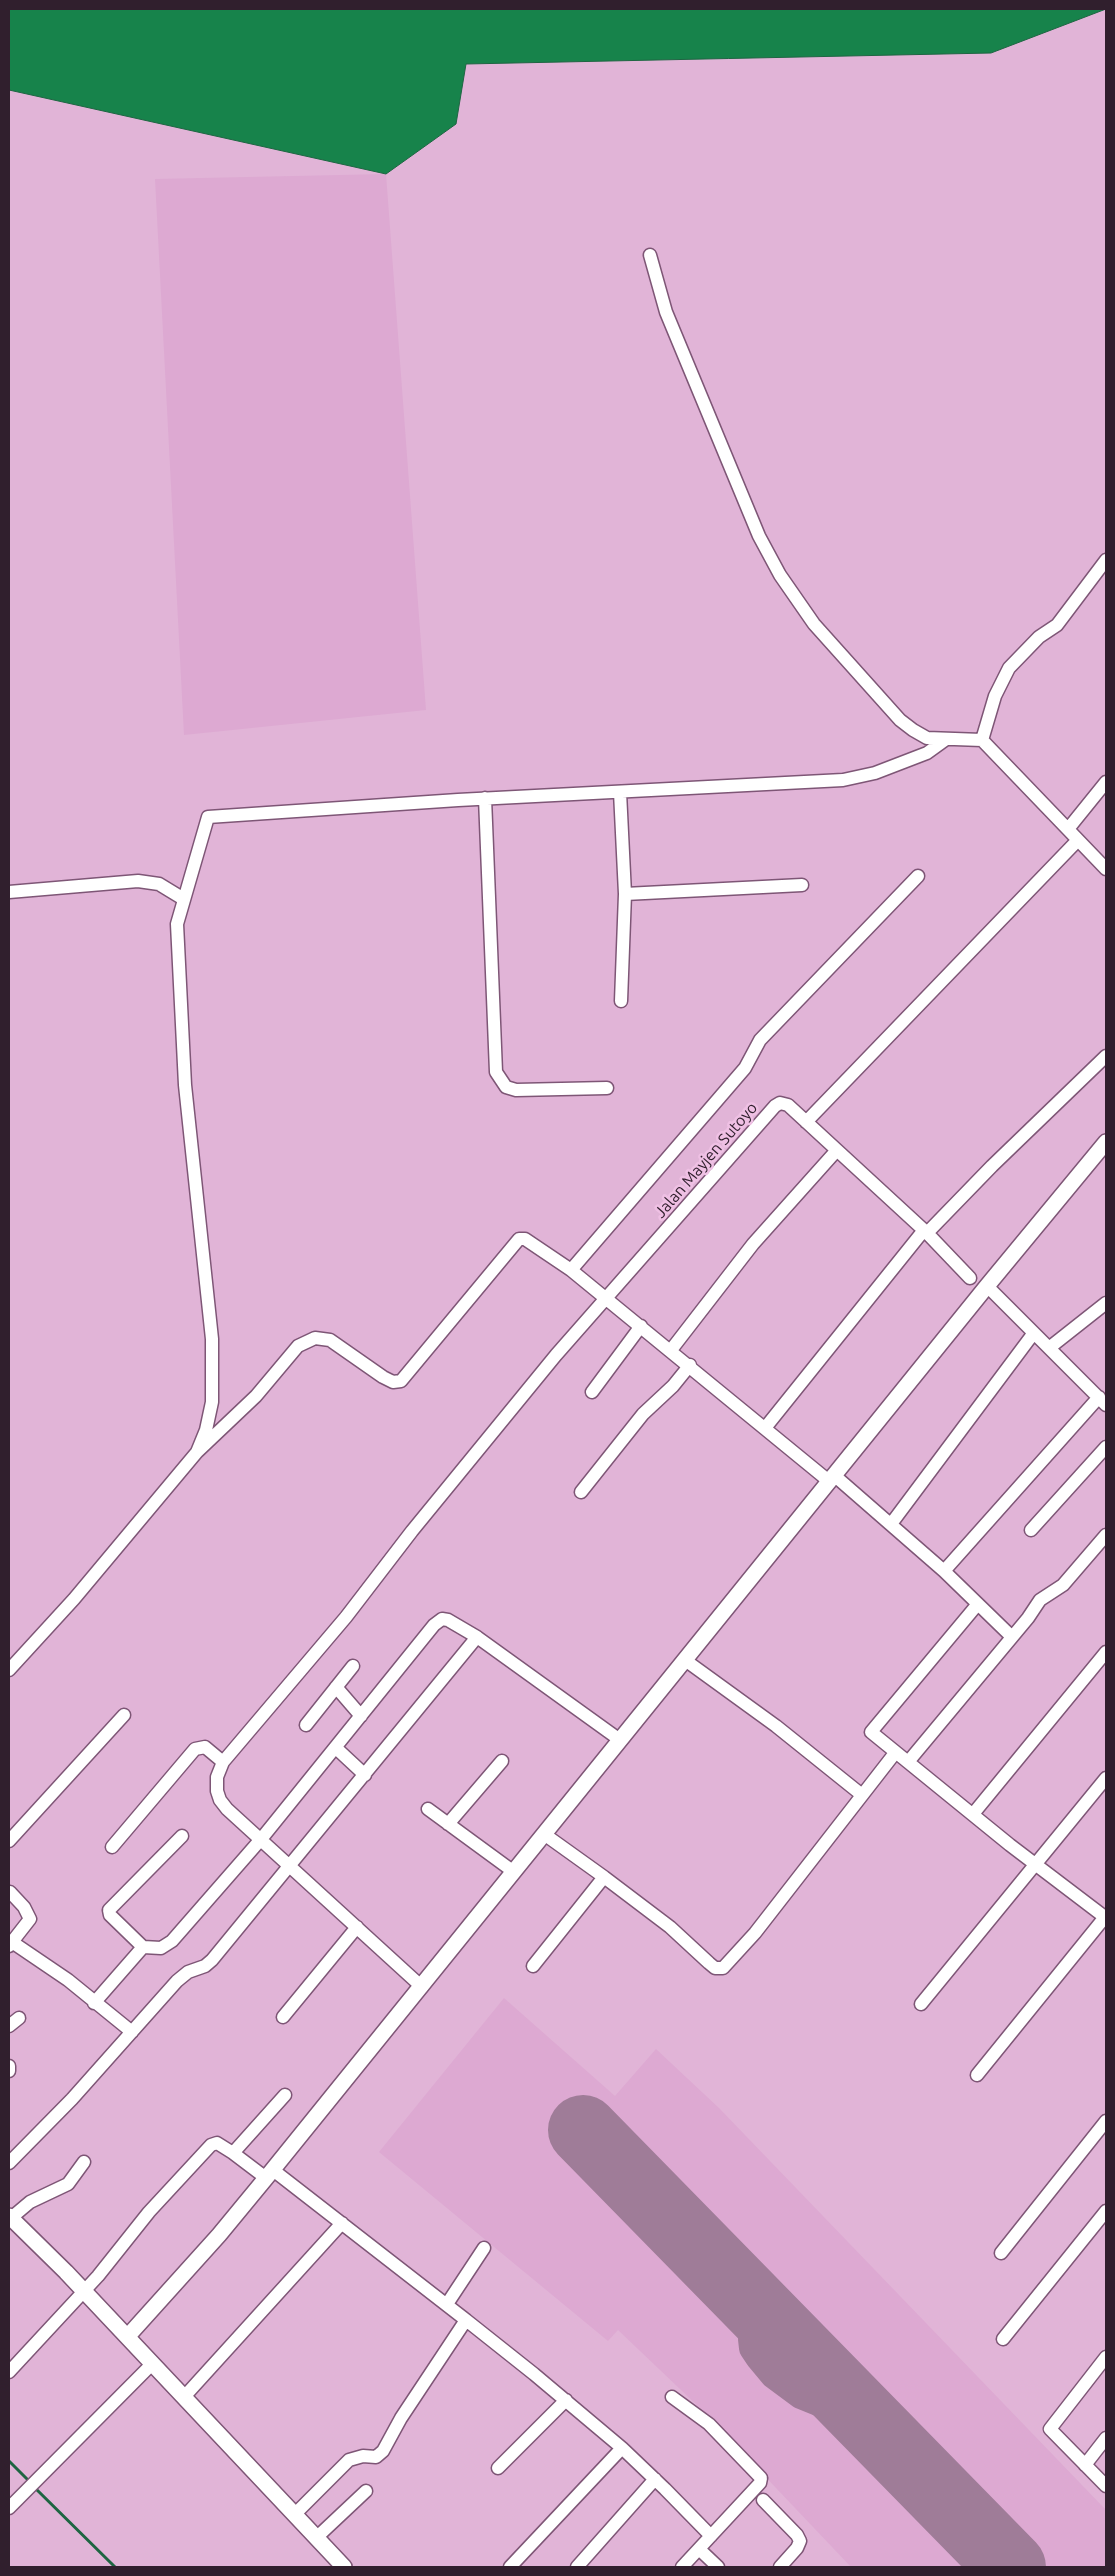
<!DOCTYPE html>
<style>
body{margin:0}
#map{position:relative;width:1115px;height:2576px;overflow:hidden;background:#e1b4d7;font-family:Ubuntu,sans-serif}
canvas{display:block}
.frame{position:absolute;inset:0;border:10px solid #301f2d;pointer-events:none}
</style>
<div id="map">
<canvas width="1115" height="2576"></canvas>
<div class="frame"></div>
</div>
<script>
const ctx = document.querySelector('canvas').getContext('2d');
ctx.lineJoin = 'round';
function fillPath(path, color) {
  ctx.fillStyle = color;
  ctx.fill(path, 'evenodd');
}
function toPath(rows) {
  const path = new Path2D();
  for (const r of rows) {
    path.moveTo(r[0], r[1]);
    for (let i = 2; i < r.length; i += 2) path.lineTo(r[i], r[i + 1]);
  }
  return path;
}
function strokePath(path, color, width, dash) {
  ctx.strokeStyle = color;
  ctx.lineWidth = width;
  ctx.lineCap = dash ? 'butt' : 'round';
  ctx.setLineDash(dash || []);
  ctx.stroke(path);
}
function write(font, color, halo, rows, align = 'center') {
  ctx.font = font + ' Ubuntu,sans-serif';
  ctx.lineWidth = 5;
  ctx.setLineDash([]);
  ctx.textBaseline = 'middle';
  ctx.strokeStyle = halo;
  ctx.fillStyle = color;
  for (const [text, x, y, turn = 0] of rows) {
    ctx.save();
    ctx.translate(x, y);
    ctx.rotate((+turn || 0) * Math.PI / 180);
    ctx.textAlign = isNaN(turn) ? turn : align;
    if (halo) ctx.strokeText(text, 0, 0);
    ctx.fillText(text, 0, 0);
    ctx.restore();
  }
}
const built = toPath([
 [386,174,426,710,184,735,155,179],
 [504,1998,615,2096,656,2049,719,2108,1106,2510,1106,2567,851,2567,702,2410,618,2330,608,2341,379,2152]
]);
const water = toPath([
 [9,9,1106,9,991,53,466,64,456,124,386,174,9,90,9,9]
]);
const stream = toPath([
 [9,2461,30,2482],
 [34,2487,115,2567]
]);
const taxiway = toPath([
 [771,2323,764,2322,758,2325,752,2339,753,2348,759,2357,774,2375,801,2395,870,2423]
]);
const runway = toPath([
 [583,2130,1011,2567]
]);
const minor = toPath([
 [650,255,666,312,759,536,780,575,814,624,900,720,913,730,927,738,982,740,1106,869],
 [982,740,995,696,1009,668,1039,637,1057,625,1106,560],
 [620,792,625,894,621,1001],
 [485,798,496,1072,506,1087,516,1090,607,1088],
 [1068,829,1106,782],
 [9,892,138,881,159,884,182,898],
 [625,894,802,885],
 [806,1122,1078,840],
 [927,1233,992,1166,1106,1056],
 [571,1270,745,1068,760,1040,918,876],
 [987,1286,1106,1405],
 [1049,1348,1106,1303],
 [671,1350,753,1244,837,1150],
 [592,1392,641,1326],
 [765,1428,924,1230],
 [197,1452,206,1430,212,1402,212,1339,185,1085,177,924,208,817,458,800,843,780,875,773,927,753,945,740],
 [835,1476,944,1571,1012,1637],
 [581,1492,643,1414,673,1386,690,1365],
 [891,1524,1033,1334],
 [1031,1530,1106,1447],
 [944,1571,1099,1397],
 [977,1605,871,1732,1010,1845,1106,1918],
 [685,1660,776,1726,862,1795],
 [9,1670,74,1599,197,1452,256,1396,298,1346,315,1338,330,1340,383,1377,393,1382,401,1381,519,1239,525,1239,571,1270,830,1482],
 [336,1687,361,1716],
 [306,1725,353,1666],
 [336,1748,365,1775],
 [908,1762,1028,1618,1040,1600,1063,1585,1106,1535],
 [428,1809,514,1872],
 [973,1814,1106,1652],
 [448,1824,502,1761],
 [9,1841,124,1715],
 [112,1847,195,1749,205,1747,223,1762],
 [604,1877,670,1927,709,1963,715,1968,723,1968,755,1933,895,1753],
 [10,1892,24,1907,30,1919,12,1942],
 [9,1946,12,1942,68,1980,132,2032],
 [143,1947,110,1915,109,1910,182,1836],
 [533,1966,604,1877,544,1834],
 [422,1987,227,1809,220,1800,217,1791,217,1777,223,1762,346,1617,412,1531,556,1355,775,1106,780,1103,788,1105,927,1233,970,1278],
 [94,2003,143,1947,161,1948,172,1941,262,1838,434,1625,442,1619,448,1620,477,1637,620,1740],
 [921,2004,1106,1778],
 [283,2017,357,1927],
 [9,2026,19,2018],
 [9,2066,9,2071],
 [977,2075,1105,1917],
 [233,2153,266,2178],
 [9,2163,72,2099,177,1981,188,1972,205,1966,212,1960,477,1637],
 [273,2170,466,2320,401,2418,383,2451,376,2457,363,2456,349,2460,294,2515],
 [11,2218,30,2202,68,2184,84,2162],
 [1001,2253,1106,2121],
 [447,2304,484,2248],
 [466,2320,534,2374,622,2448,665,2489,711,2536],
 [1003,2339,1106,2211],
 [1106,2357,1050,2429,1106,2486],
 [9,2372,98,2276,149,2212,211,2145,217,2143,233,2153,285,2095],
 [184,2397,342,2223],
 [672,2397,709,2424,761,2478,760,2483,682,2567],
 [1085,2465,1106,2438],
 [498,2468,566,2400],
 [763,2500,797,2535,800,2541,797,2548,780,2567],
 [9,2508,153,2363],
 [316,2538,366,2491],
 [699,2549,718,2567],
 [510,2567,622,2448],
 [577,2567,655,2479]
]);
const tertiary = toPath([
 [9,2216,66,2272,344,2567],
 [128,2336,219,2235,266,2178,987,1286,1106,1142]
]);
const streetNames = [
 ["Jalan Mayjen Sutoyo",706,1160,-49]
];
fillPath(built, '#dda9d2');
fillPath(water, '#17834b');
strokePath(water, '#1e6542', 1);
strokePath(stream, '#1e6542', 3);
strokePath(taxiway, '#9f7c98', 28);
strokePath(runway, '#9f7c98', 70);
strokePath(minor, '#7e5676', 15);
strokePath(tertiary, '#7e5676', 18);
strokePath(minor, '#fff', 12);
strokePath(tertiary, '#fff', 15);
write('16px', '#301f2d', '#efc0e4', streetNames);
</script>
